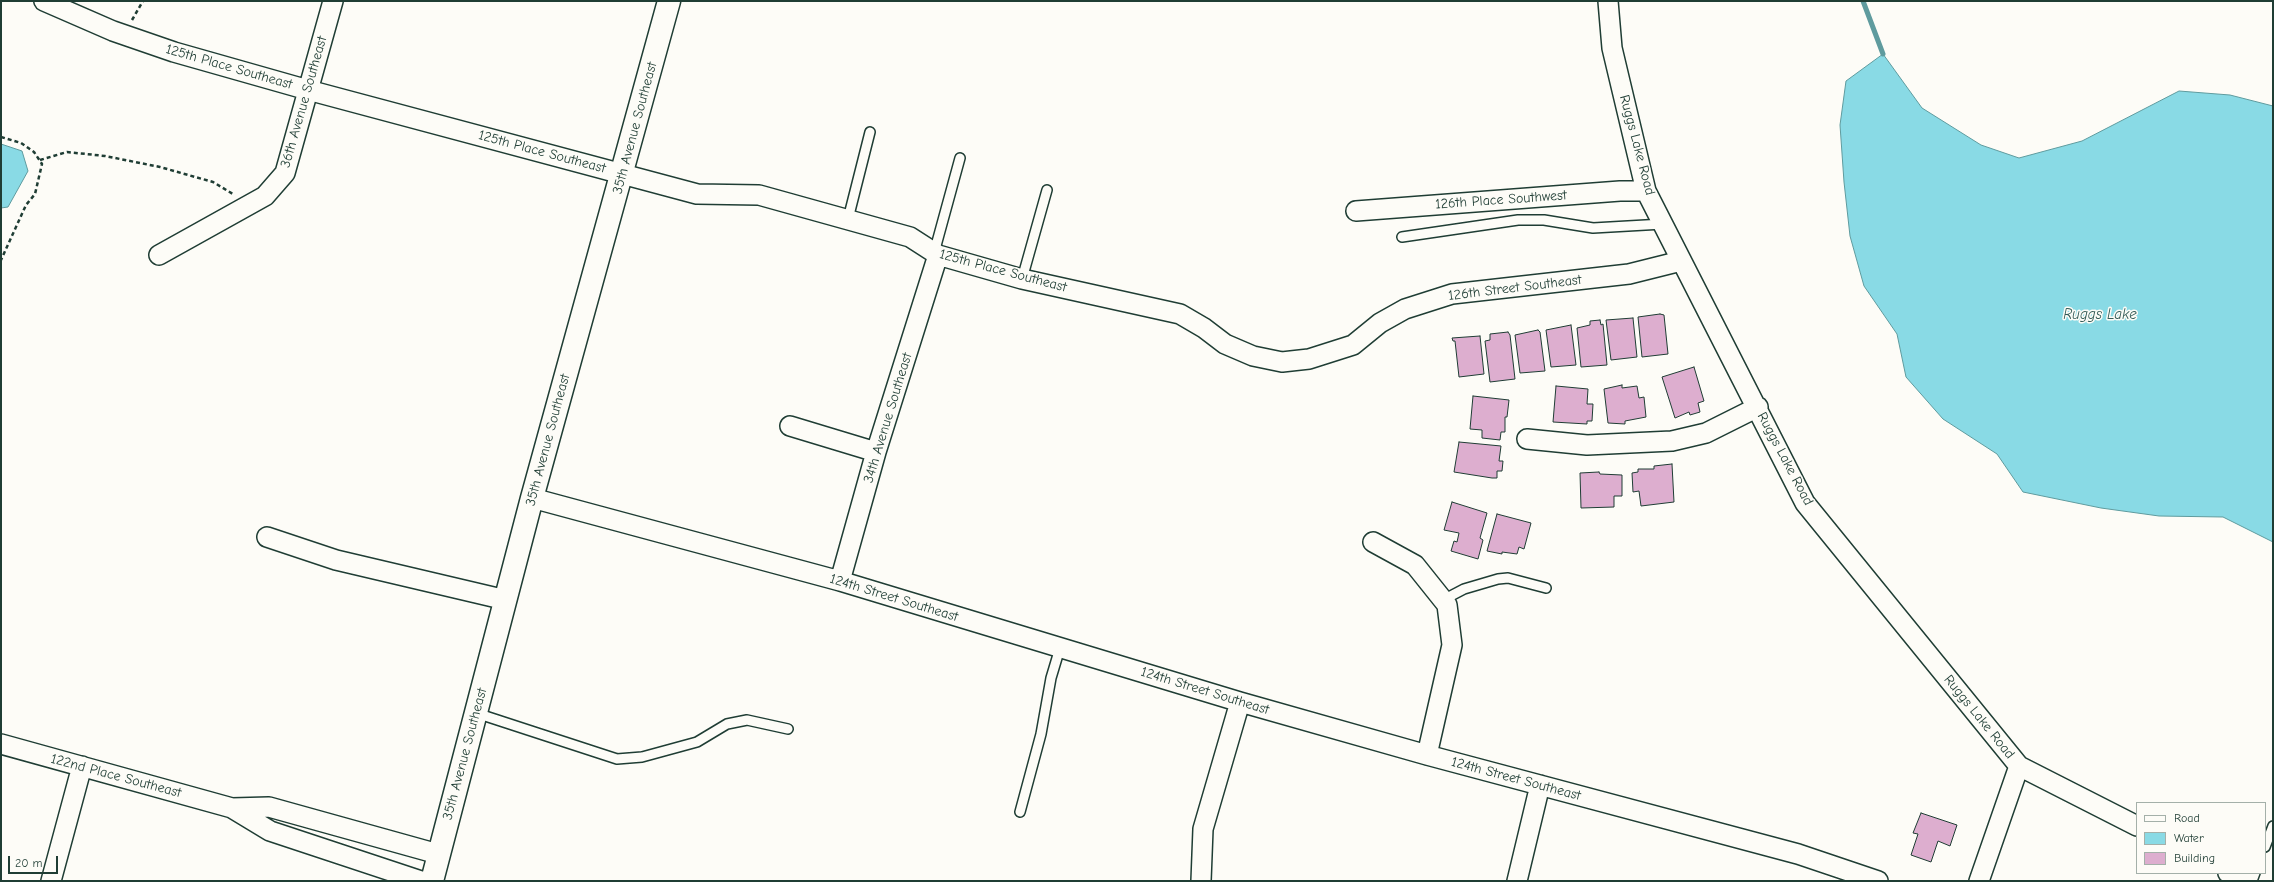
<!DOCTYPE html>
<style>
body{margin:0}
#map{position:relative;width:2274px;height:882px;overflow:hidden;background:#fdfcf7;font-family:"Comic Neue",sans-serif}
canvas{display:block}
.frame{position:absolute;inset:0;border:2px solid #1f3d34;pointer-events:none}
.legend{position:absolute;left:2136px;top:802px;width:130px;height:72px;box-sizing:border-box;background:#fdfcf7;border:1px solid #a4b0a9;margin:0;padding:5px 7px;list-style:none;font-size:12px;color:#1f3d34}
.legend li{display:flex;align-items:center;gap:8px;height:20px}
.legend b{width:20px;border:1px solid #a4b0a9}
.scale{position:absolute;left:8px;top:856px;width:50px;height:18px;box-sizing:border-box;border:2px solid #1f3d34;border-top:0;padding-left:5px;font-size:12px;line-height:14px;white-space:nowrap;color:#1f3d34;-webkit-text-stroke:3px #fdfcf7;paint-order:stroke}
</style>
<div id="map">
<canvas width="2274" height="882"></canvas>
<div class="frame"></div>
<ul class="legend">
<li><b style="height:5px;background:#fdfcf7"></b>Road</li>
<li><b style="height:11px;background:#89dae5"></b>Water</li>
<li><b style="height:11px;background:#ddaecf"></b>Building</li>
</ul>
<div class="scale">20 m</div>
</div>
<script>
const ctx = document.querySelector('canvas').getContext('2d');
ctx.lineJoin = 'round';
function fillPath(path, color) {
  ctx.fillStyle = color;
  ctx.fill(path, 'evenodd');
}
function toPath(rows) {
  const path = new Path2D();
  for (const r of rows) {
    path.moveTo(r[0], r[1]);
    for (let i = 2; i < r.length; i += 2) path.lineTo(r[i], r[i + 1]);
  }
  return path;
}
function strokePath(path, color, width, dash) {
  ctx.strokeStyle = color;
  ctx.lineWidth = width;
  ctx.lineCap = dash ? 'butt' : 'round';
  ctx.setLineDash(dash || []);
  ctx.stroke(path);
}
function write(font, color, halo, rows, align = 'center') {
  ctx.font = font + ' "Comic Neue",sans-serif';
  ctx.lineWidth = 3;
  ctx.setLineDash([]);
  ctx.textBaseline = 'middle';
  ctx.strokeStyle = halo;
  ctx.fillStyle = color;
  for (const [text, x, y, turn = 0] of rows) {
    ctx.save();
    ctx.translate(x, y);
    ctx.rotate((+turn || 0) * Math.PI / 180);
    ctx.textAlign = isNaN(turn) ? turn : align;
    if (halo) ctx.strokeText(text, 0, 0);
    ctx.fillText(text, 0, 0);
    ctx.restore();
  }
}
const water = toPath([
 [1883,54,1922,108,1981,145,2019,158,2082,141,2179,91,2230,95,2273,106,2273,542,2223,517,2159,516,2101,508,2023,492,1997,454,1943,419,1906,377,1897,334,1864,286,1850,236,1844,182,1840,125,1846,81,1883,54],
 [1,144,22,151,28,171,8,207,1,208,1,144]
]);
const stream = toPath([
 [1863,1,1883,54]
]);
const building = toPath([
 [1660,314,1664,315,1668,354,1642,357,1638,317,1660,314],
 [1633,318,1637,357,1611,360,1606,320,1633,318],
 [1600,320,1601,325,1603,324,1607,365,1581,367,1577,328,1590,325,1590,321,1600,320],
 [1571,325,1576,365,1551,367,1546,330,1571,325],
 [1538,330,1540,332,1545,371,1520,373,1515,335,1538,330],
 [1508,332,1510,335,1515,379,1490,382,1485,341,1490,340,1490,334,1508,332],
 [1480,336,1484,374,1459,377,1455,341,1453,341,1452,338,1480,336],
 [1694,367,1704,401,1698,403,1700,412,1690,415,1689,412,1675,418,1662,377,1694,367],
 [1622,385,1622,388,1637,386,1639,398,1644,397,1646,417,1625,421,1625,424,1608,423,1604,389,1622,385],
 [1556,386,1588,389,1587,404,1593,404,1592,421,1587,421,1587,424,1553,422,1556,386],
 [1473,396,1509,400,1507,417,1505,417,1505,432,1501,432,1500,440,1482,438,1482,430,1470,429,1473,396],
 [1459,442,1501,446,1499,461,1503,461,1502,471,1497,471,1497,478,1492,478,1454,472,1459,442],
 [1672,464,1674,502,1641,506,1639,491,1633,492,1632,473,1638,472,1638,469,1654,469,1654,466,1672,464],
 [1599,472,1600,474,1622,475,1622,496,1614,496,1614,507,1581,508,1580,473,1599,472],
 [1452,502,1487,513,1480,538,1483,540,1478,559,1451,551,1454,541,1457,542,1459,533,1444,530,1452,502],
 [1497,514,1531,523,1524,549,1519,547,1517,554,1502,552,1502,554,1487,551,1497,514],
 [1921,813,1957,825,1950,846,1938,841,1931,862,1911,855,1918,834,1913,833,1921,813]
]);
const path = toPath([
 [132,20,143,1],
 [1,137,21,143,34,152,42,164,35,194,26,205,1,260],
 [40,160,67,152,105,156,160,167,213,182,233,194]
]);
const lane = toPath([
 [848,219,870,132],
 [1402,237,1518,220,1544,220,1593,228,1663,224],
 [934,253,960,158],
 [1022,279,1047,190],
 [1443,600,1464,589,1498,579,1508,578,1546,588],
 [476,713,617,759,642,757,697,742,727,724,747,720,788,729],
 [1020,812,1041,734,1051,678,1060,648],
 [2265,847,2273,826],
 [2252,881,2255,873]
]);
const street = toPath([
 [44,1,113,31,174,52,308,90,697,194,759,195,910,237,938,255,1022,279,1180,314,1204,328,1225,344,1253,356,1282,362,1309,359,1353,345,1380,323,1405,309,1452,294,1629,274,1681,261],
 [1608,1,1612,48,1646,191,1805,503,2019,766,2137,826],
 [1356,211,1620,191,1646,191],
 [159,255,265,196,285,173,333,1],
 [790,426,876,452],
 [1527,439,1587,445,1672,441,1706,433,1758,407],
 [532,498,840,581,1240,702,1427,755,1798,854,1878,881],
 [267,537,336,560,506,600],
 [1373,542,1415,565,1447,605,1452,645,1427,755],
 [840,581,876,452,938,255],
 [1,744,232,808,269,807,438,854],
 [232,808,270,831,421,881],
 [2228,873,2245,881],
 [51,881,82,766],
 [1201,881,1203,829,1240,702],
 [1517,881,1540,785],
 [1979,881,2019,766]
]);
const secondary = toPath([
 [432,881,532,498,669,1]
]);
const streetNames = [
 ["125th Place Southeast",229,67,16],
 ["36th Avenue Southeast",304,102,-74],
 ["35th Avenue Southeast",635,128,-75],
 ["Ruggs Lake Road",1637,145,75],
 ["125th Place Southeast",542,152,15],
 ["126th Place Southwest",1501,200,-4],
 ["125th Place Southeast",1003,271,15],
 ["126th Street Southeast",1515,288,-7],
 ["34th Avenue Southeast",888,418,-73],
 ["35th Avenue Southeast",548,440,-75],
 ["Ruggs Lake Road",1785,459,62],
 ["124th Street Southeast",894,598,17],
 ["124th Street Southeast",1205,691,17],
 ["Ruggs Lake Road",1979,717,51],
 ["35th Avenue Southeast",465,754,-75],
 ["122nd Place Southeast",116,776,15],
 ["124th Street Southeast",1516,779,15]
];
const waterNames = [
 ["Ruggs Lake",2100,315]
];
fillPath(water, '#89dae5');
strokePath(water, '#5f9b9e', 1);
strokePath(stream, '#5f9b9e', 5);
fillPath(building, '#ddaecf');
strokePath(building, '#1f3d34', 1);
strokePath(lane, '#1f3d34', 12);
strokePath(street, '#1f3d34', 22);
strokePath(secondary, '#1f3d34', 25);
strokePath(path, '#1f3d34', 2.5, [4, 3]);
strokePath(lane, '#fdfcf7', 9);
strokePath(street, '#fdfcf7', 19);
strokePath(secondary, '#fdfcf7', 22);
write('14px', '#1f3d34', '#fdfcf7', streetNames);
write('italic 15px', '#345c57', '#fdfcf7', waterNames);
</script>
